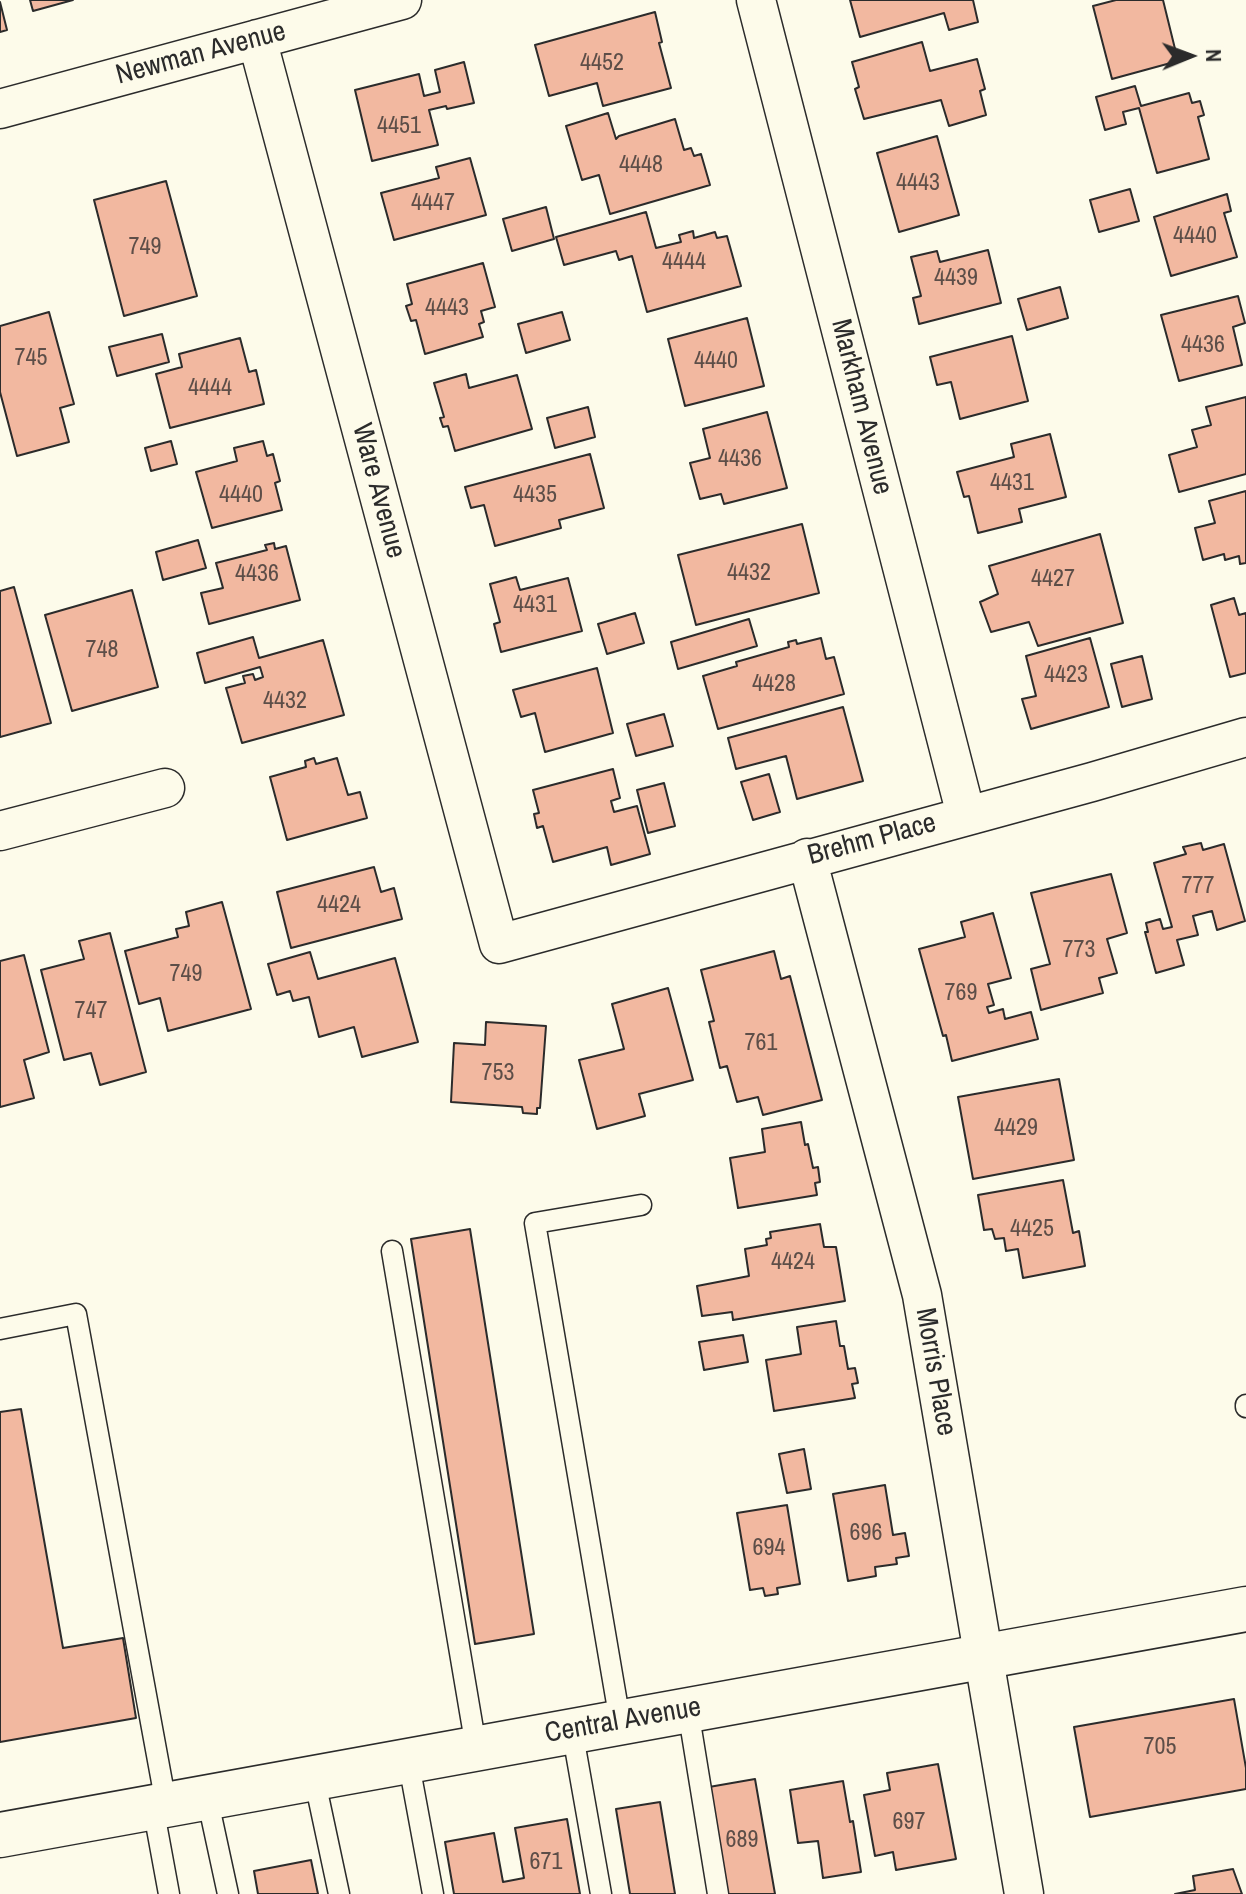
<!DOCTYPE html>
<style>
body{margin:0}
#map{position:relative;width:1246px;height:1894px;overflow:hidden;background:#fdfbea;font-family:"Archivo Narrow",sans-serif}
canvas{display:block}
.north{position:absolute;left:1150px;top:16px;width:80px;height:80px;-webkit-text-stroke:6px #fdfbea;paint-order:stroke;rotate:89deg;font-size:22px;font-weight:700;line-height:32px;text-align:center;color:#2b2b2b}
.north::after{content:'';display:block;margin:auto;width:28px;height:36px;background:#2b2b2b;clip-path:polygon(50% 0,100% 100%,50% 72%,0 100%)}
</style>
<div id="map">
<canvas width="1246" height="1894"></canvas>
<div class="north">N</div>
</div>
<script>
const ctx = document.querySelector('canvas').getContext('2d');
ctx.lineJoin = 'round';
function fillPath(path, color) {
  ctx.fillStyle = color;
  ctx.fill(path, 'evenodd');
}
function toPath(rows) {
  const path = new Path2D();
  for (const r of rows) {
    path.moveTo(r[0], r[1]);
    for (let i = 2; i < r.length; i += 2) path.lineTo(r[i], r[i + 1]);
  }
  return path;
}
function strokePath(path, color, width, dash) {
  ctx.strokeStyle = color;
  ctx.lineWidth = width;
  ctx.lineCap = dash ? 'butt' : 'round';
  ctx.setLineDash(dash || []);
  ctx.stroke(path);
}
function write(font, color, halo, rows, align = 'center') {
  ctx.font = font + ' "Archivo Narrow",sans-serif';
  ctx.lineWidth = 6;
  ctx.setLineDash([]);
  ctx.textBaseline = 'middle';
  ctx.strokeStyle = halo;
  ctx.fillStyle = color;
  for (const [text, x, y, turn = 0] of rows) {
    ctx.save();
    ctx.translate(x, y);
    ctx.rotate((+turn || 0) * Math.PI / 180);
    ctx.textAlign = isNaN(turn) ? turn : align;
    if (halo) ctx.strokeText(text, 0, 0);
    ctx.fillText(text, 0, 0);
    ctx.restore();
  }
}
const building = toPath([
 [30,0,73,0,33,11,30,0],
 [850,0,973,0,978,22,949,30,944,13,860,37,850,0],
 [1116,0,1163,0,1178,61,1112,79,1093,6,1116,0],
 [0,2,7,30,0,32,0,2],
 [655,12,662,42,659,43,671,88,603,106,597,83,549,96,535,45,655,12],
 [922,42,930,71,977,59,985,89,980,91,986,115,949,126,941,100,864,119,855,89,859,87,852,62,922,42],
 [464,62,474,103,447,109,446,106,429,110,438,145,372,161,355,90,419,74,424,96,440,92,435,70,464,62],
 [1135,86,1141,106,1189,93,1192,103,1200,101,1204,115,1198,117,1209,159,1157,173,1139,108,1123,112,1126,124,1105,130,1096,97,1135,86],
 [608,113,616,139,619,136,675,119,684,150,691,148,694,156,701,154,710,185,610,214,599,175,582,180,566,126,608,113],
 [937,136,959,215,899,232,877,153,937,136],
 [470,158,486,215,394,240,381,193,439,178,436,167,470,158],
 [166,181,197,296,124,316,94,200,166,181],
 [1130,189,1139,221,1099,232,1090,200,1130,189],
 [1227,194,1231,211,1224,213,1237,257,1171,276,1154,217,1227,194],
 [546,207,554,239,512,251,503,219,546,207],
 [646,212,656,248,681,242,679,235,693,231,694,238,715,232,717,238,727,236,741,286,647,312,632,256,619,260,616,251,564,265,556,237,646,212],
 [988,250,1001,303,919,324,913,298,921,296,911,257,937,251,940,262,988,250],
 [483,263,495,307,481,311,484,322,479,324,483,337,425,354,416,320,411,321,406,306,412,304,407,284,483,263],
 [1060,287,1068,318,1027,330,1018,299,1060,287],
 [1238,296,1245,323,1233,327,1242,365,1179,381,1161,315,1238,296],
 [49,312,74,404,60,408,69,442,17,456,0,392,0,326,49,312],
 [562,312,570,340,526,353,518,324,562,312],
 [747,318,764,386,685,406,668,339,747,318],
 [162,334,169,362,117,376,109,347,162,334],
 [1012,336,1028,401,960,419,951,382,937,385,930,357,1012,336],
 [240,338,249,372,256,370,264,404,170,428,156,374,182,367,179,354,240,338],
 [466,374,469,388,517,375,532,429,455,451,448,426,443,427,440,418,444,417,434,383,466,374],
 [1246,397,1246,474,1179,492,1169,455,1197,447,1192,430,1211,425,1206,407,1246,397],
 [588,407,595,437,555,448,547,418,588,407],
 [767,412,787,488,724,504,721,494,700,499,690,463,710,458,703,429,767,412],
 [1050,434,1066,497,1019,509,1022,522,978,533,969,496,964,497,957,472,1014,457,1011,444,1050,434],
 [171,441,177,464,151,471,145,448,171,441],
 [263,441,267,456,273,454,280,481,275,483,282,510,212,528,196,472,237,461,234,448,263,441],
 [590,454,604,508,559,520,561,528,495,546,484,505,471,508,465,487,590,454],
 [1246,491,1246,563,1240,564,1239,556,1225,560,1224,554,1203,560,1195,528,1215,523,1209,501,1246,491],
 [802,524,819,593,696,625,678,555,802,524],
 [1100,534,1123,623,1038,646,1029,622,991,632,980,602,998,594,989,566,1100,534],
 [198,540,206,568,163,580,156,552,198,540],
 [274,543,275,549,286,546,300,600,209,624,201,593,223,588,216,563,267,550,265,545,274,543],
 [516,577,520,590,568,578,582,631,501,652,494,624,500,622,490,584,516,577],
 [14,587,51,723,0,737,0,591,14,587],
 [132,590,158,687,72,711,45,615,132,590],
 [1234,598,1239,615,1246,613,1246,673,1230,677,1211,605,1234,598],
 [635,613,644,643,607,654,598,624,635,613],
 [749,619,757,646,678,669,671,642,749,619],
 [253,637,259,658,323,640,344,715,242,743,226,688,245,683,243,676,253,674,255,680,263,677,260,667,205,683,197,653,253,637],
 [821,638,826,659,834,657,844,694,718,729,703,676,737,666,736,662,789,647,788,642,796,640,797,644,821,638],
 [1090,638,1109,707,1031,729,1022,699,1036,696,1026,656,1090,638],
 [1142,656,1152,699,1122,707,1111,664,1142,656],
 [597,668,613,733,545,752,535,713,521,717,513,690,597,668],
 [843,707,863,781,797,799,786,756,736,769,728,738,843,707],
 [664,714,673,746,636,756,627,724,664,714],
 [314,758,316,764,337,758,348,795,360,792,367,818,287,840,270,777,306,767,305,761,314,758],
 [613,769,620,798,611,801,614,812,637,806,650,854,611,865,607,847,553,862,543,826,537,828,534,814,539,813,533,790,613,769],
 [769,774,780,812,753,820,741,782,769,774],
 [664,783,675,826,648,833,637,790,664,783],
 [1201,843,1203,850,1224,844,1245,921,1217,930,1212,911,1193,916,1198,935,1177,940,1184,965,1156,973,1145,932,1148,932,1146,923,1160,919,1163,929,1172,927,1154,863,1186,854,1183,847,1201,843],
 [374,867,381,892,394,888,402,919,291,948,277,892,374,867],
 [1111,874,1127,933,1107,939,1117,973,1099,978,1103,993,1041,1010,1031,969,1050,964,1031,893,1111,874],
 [222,902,251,1009,168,1031,160,998,139,1004,125,951,178,937,176,929,189,926,186,912,222,902],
 [993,913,1011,978,988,984,994,1005,987,1007,989,1013,1003,1009,1005,1019,1031,1012,1038,1039,952,1061,946,1035,943,1036,919,949,965,937,961,922,993,913],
 [110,933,146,1072,100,1085,91,1053,64,1060,41,970,84,959,79,941,110,933],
 [774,951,781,979,790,976,822,1100,763,1115,758,1097,737,1102,727,1066,720,1068,709,1022,714,1021,701,970,774,951],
 [310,952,318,979,395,958,418,1042,362,1057,354,1027,319,1037,309,997,293,1001,290,991,277,995,268,964,310,952],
 [24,955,49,1052,24,1060,34,1098,0,1107,0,961,24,955],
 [668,988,693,1080,639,1094,645,1116,597,1129,579,1060,624,1049,612,1004,668,988],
 [486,1022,546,1026,540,1108,537,1108,537,1114,523,1113,522,1107,451,1102,454,1043,485,1045,486,1022],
 [1059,1079,1074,1160,973,1179,958,1097,1059,1079],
 [801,1122,805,1145,808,1144,813,1168,818,1167,820,1182,815,1183,817,1195,738,1208,730,1158,765,1152,762,1129,801,1122],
 [1063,1180,1073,1233,1079,1231,1085,1266,1023,1278,1018,1249,1006,1251,1004,1238,995,1239,992,1229,984,1230,978,1195,1063,1180],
 [820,1224,824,1247,836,1247,845,1301,733,1320,732,1312,702,1316,697,1286,749,1276,745,1249,767,1245,766,1239,771,1238,770,1232,820,1224],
 [470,1229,534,1634,475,1644,411,1239,470,1229],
 [836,1321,840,1346,844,1346,848,1369,855,1368,858,1383,852,1384,855,1398,774,1411,766,1360,801,1354,797,1327,836,1321],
 [743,1335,748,1362,704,1370,699,1342,743,1335],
 [21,1409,63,1648,123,1638,136,1718,0,1742,0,1412,21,1409],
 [804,1449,811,1489,787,1493,779,1454,804,1449],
 [885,1485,893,1535,905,1533,909,1556,896,1558,897,1564,875,1567,876,1576,848,1581,833,1494,885,1485],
 [787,1505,800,1584,777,1588,778,1594,765,1596,763,1588,750,1590,737,1513,787,1505],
 [1234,1699,1246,1768,1246,1789,1090,1817,1074,1727,1234,1699],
 [938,1764,956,1859,896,1870,893,1852,875,1856,864,1795,890,1790,887,1773,938,1764],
 [755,1779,775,1894,728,1894,709,1787,755,1779],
 [843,1781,850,1822,853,1821,861,1872,823,1878,818,1841,798,1843,790,1790,843,1781],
 [660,1802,675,1894,630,1894,616,1809,660,1802],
 [567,1819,580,1894,454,1894,445,1842,494,1833,503,1882,524,1878,515,1828,567,1819],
 [311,1860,318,1894,258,1894,254,1871,311,1860],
 [1233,1869,1242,1894,1175,1894,1195,1890,1193,1876,1233,1869]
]);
const service = toPath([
 [392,1251,476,1747],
 [0,1329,76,1314,166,1804],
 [1246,1405,1246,1407],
 [688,1710,718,1894],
 [620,1721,535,1223,641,1205],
 [572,1730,601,1894],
 [408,1759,433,1894],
 [314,1777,339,1894],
 [207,1797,228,1894],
 [153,1807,169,1894]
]);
const minor = toPath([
 [756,0,966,815],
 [257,39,499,944,1092,782,1246,737],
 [0,109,402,0],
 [0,831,165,788],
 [807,858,922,1295,1024,1894]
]);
const secondary = toPath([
 [0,1835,1246,1609]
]);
const numberNames = [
 ["4452",602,64],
 ["4451",399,127],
 ["4448",641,166],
 ["4443",918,184],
 ["4447",433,204],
 ["4440",1195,237],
 ["749",145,248],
 ["4444",684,263],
 ["4439",956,279],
 ["4443",447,309],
 ["4436",1203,346],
 ["745",31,359],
 ["4440",716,362],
 ["4444",210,389],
 ["4436",740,460],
 ["4431",1012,484],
 ["4440",241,496],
 ["4435",535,496],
 ["4432",749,574],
 ["4436",257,575],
 ["4427",1053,580],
 ["4431",535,606],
 ["748",102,651],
 ["4423",1066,676],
 ["4428",774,685],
 ["4432",285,702],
 ["777",1198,887],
 ["4424",339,906],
 ["773",1079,951],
 ["749",186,975],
 ["769",961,994],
 ["747",91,1012],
 ["761",761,1044],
 ["753",498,1074],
 ["4429",1016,1129],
 ["4425",1032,1230],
 ["4424",793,1263],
 ["696",866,1534],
 ["694",769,1549],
 ["705",1160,1748],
 ["697",909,1823],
 ["689",742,1841],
 ["671",546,1863]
];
const streetNames = [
 ["Newman Avenue",201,54,-15],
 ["Markham Avenue",861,407,76],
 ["Ware Avenue",378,491,75],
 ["Brehm Place",872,840,-15],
 ["Morris Place",935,1372,80],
 ["Central Avenue",623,1721,-10]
];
fillPath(building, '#f2b8a0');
strokePath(building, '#2b2b2b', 2);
strokePath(service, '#2b2b2b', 23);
strokePath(minor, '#2b2b2b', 41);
strokePath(secondary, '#2b2b2b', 47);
strokePath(service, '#fdfbea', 20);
strokePath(minor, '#fdfbea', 38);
strokePath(secondary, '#fdfbea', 44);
write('24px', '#5d4e48', null, numberNames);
write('28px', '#2b2b2b', '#fdfbea', streetNames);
</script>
